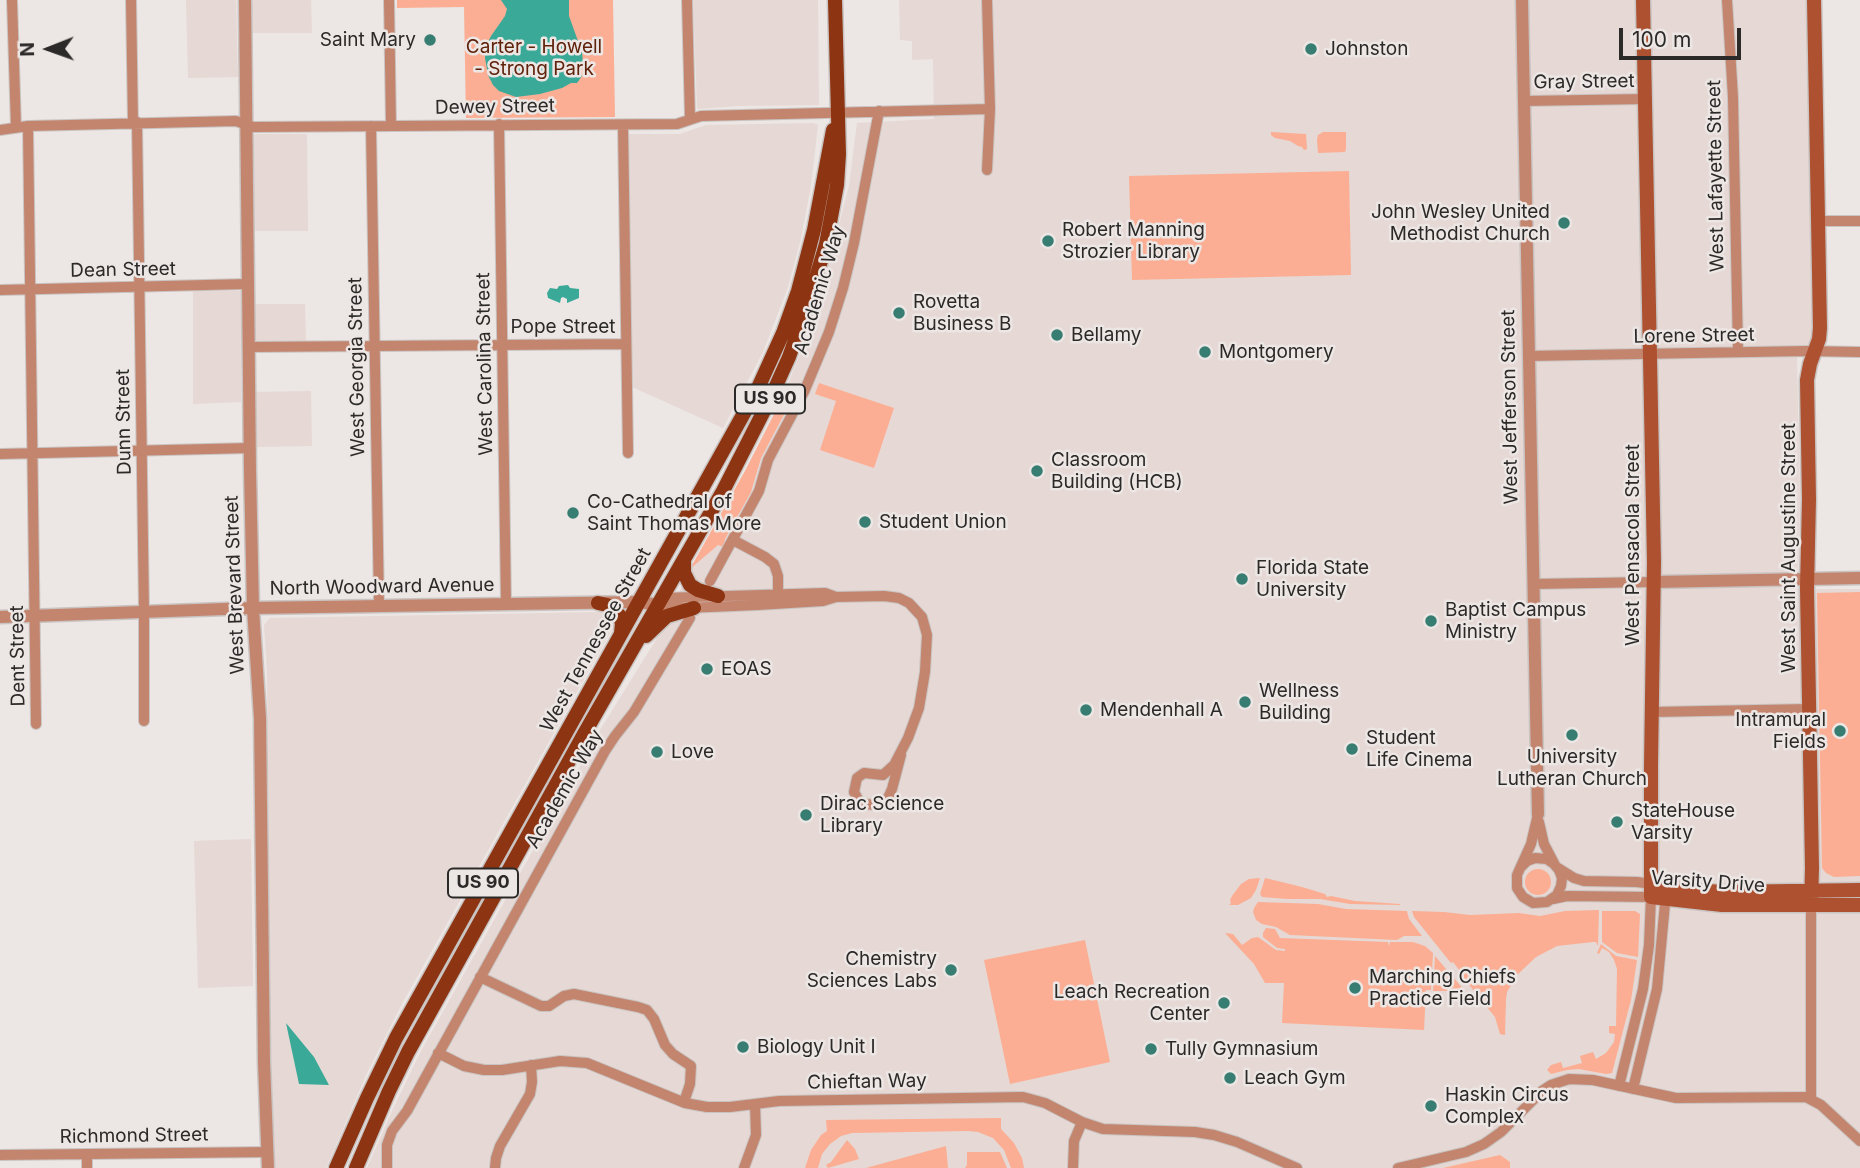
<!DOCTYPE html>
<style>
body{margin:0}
#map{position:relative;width:1860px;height:1168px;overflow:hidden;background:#ece6e4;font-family:Inter,sans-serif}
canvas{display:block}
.north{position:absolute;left:14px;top:14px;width:70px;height:70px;-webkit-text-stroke:5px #ece6e4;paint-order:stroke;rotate:269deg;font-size:19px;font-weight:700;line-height:28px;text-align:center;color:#2c2a29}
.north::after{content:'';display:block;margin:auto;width:24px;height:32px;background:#2c2a29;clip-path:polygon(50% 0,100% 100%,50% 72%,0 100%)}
.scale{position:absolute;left:1619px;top:28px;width:122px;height:32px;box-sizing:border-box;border:4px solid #2c2a29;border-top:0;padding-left:9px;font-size:21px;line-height:24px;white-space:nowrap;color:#2c2a29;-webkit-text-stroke:5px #ece6e4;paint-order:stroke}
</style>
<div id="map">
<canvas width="1860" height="1168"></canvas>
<div class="north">N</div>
<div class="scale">100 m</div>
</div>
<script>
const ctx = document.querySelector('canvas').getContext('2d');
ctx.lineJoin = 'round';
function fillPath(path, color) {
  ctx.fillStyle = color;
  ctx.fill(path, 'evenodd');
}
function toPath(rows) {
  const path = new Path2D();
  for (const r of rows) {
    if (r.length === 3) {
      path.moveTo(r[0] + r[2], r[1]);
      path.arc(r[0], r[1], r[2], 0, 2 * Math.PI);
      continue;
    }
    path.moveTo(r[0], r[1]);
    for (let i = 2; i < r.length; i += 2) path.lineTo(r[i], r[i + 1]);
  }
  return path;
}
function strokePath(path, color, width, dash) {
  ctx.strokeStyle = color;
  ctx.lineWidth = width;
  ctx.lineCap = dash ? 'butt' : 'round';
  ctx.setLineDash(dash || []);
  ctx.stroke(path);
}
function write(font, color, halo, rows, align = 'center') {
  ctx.font = font + ' Inter,sans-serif';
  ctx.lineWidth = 5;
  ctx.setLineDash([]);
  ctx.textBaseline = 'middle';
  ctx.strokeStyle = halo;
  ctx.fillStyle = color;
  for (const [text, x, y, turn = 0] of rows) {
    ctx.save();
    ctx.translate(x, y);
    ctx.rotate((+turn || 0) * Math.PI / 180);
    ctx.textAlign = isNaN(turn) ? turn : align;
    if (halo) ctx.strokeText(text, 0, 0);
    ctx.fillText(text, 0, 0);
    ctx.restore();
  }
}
const built = toPath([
 [186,0,236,0,238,77,188,78],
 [250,0,311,0,312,33,250,33],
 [693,0,818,0,819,105,736,106,699,109,697,108],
 [899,0,1814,0,1820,328,1811,343,1797,357,1800,499,1798,589,1860,589,1860,1168,367,1168,391,1113,421,1051,600,730,662,630,690,569,745,471,786,389,808,334,820,297,849,186,857,123,934,119,933,59,912,60,912,41,900,40],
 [813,123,818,125,811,186,801,238,788,287,763,352,723,428,632,387,629,134,680,134,706,125],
 [256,134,307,134,308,231,253,231,253,135],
 [193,291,241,291,241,402,193,404],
 [254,304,305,304,306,341,255,342],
 [311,391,312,446,256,447,255,392],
 [600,612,606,613,612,617,615,624,403,1002,367,1073,326,1168,274,1168,271,1061,267,670,264,625,270,618],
 [251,839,253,986,198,988,194,841]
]);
const green = toPath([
 [397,0,613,0,615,117,466,118,464,7,397,8],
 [1271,132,1306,134,1307,149,1304,150,1302,147,1298,146,1290,141,1275,138,1271,135],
 [1323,132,1346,132,1346,149,1345,152,1318,153,1317,140,1318,135],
 [1349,171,1351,275,1132,280,1129,176],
 [819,383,894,408,874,468,820,450,836,401,815,394],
 [780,403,788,407,761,458,751,492,725,539,724,547,718,545,690,569,745,471],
 [1860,592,1860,876,1834,877,1826,873,1822,868,1817,593],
 [1538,882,13],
 [1260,878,1256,890,1251,898,1238,905,1229,905,1231,903,1230,900,1232,896,1241,884,1249,879],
 [1265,878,1302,887,1325,894,1327,897,1331,896,1355,901,1400,904,1400,905,1350,904,1320,899,1287,899,1262,897,1260,894],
 [1258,902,1318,904,1346,909,1407,911,1409,919,1422,936,1404,936,1397,940,1290,935,1276,927,1262,924,1256,920,1253,912,1254,908],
 [1599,910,1598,946,1596,942,1593,942,1557,946,1536,957,1517,975,1507,992,1506,999,1505,1035,1500,1034,1495,1017,1462,976,1463,975,1453,962,1451,963,1414,917,1412,911,1444,912,1470,915,1519,913,1540,916,1565,911],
 [1602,911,1635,911,1640,914,1638,957,1617,953,1602,942],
 [1266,928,1275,929,1280,938,1388,942,1389,946,1390,942,1413,942,1425,946,1433,953,1431,990,1426,990,1424,1030,1282,1023,1284,983,1265,983,1254,964,1225,933,1233,934,1242,945,1252,938,1258,937,1276,950,1285,951,1285,949,1277,948,1263,937,1263,933],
 [1085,940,1110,1062,1010,1084,984,960],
 [1601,944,1616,956,1637,960,1631,1000,1612,1073,1606,1074,1579,1069,1567,1070,1551,1074,1547,1070,1551,1065,1561,1062,1563,1068,1582,1063,1580,1056,1593,1052,1596,1059,1606,1053,1614,1042,1615,1034,1609,1033,1609,1026,1616,1026,1617,969,1614,960,1609,952,1602,948,1599,954,1597,953],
 [1435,956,1464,990,1463,993,1453,992,1453,991,1433,991],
 [1001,1118,1001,1129,1014,1143,1022,1158,1024,1168,1011,1168,1004,1150,993,1138,978,1132,968,1131,852,1133,841,1136,830,1144,822,1154,818,1168,805,1168,811,1150,821,1135,827,1131,826,1120],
 [847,1140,855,1149,859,1159,828,1168,826,1165,831,1162],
 [946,1146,948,1168,866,1168],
 [967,1152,1000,1152,1007,1168,965,1168,967,1165],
 [1500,1155,1510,1162,1510,1168,1443,1168]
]);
const water = toPath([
 [501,0,569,0,569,16,582,52,583,64,580,72,582,76,577,83,571,83,562,88,540,94,516,97,499,91,493,85,488,75,485,58,486,46,491,36,505,16,507,9],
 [568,285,570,288,579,289,579,298,567,303,567,299,563,297,561,298,560,303,548,298,547,293,550,288,557,289,559,286],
 [286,1023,314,1057,329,1085,299,1084]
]);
const minor = toPath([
 [12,0,16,127],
 [131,0,133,123],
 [389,0,391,126],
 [687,0,690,119],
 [1727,0,1733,97,1738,352],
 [1524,101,1645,99],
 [137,122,144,612,144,721],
 [499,124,506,604],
 [623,125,628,453],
 [28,126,36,724],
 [371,126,379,606],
 [0,130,28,126,236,121,253,127,677,124,701,116,990,109],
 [987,170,990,109,987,0],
 [1818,221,1860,221],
 [0,290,247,284],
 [248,347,626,344],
 [1528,356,1806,351,1860,352],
 [0,454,250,448],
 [733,540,765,557,774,564,778,576,778,594],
 [710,581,759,491,768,460,804,392,829,332,843,288,854,243,879,111],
 [1533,584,1654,582],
 [662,598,825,593,836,597],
 [658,605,687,608,758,605,823,601,836,597,884,596,899,598,909,603,922,617,927,635,925,672,919,708,908,738,894,765,883,775,864,773,857,778,854,792,859,801,866,804,875,805,880,803,888,798,892,789,901,755],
 [1652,712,1809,709],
 [1539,822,1544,844,1554,863],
 [1521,867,1527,861,1535,858,1547,859,1554,864,1559,870,1562,878,1561,886,1557,895,1547,902,1533,903,1523,897,1517,888,1517,875,1531,844,1538,814],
 [1558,868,1574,878,1584,881,1637,882,1652,884],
 [1553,899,1567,896,1651,897,1649,945,1643,989,1619,1086],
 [1811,905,1811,1098],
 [480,977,541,1006,549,1006,564,996,574,994,638,1007,647,1010,654,1019,665,1045,673,1054,691,1066,690,1084,684,1102],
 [438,1053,464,1066,484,1070,502,1070,560,1061,587,1063,685,1103,707,1107,730,1107,779,1101,1023,1097,1045,1103,1082,1122,1103,1129,1195,1132,1214,1135,1237,1142,1297,1168],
 [1633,1089,1657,989,1666,893],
 [87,1154,87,1168],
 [0,1155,268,1152],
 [387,1168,387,1145,392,1131,407,1111,605,751,615,736,634,712,690,618],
 [495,1168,496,1158,500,1146,530,1094,532,1082,531,1065],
 [744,1168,756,1135,755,1104],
 [1073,1168,1074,1141,1082,1122],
 [1398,1168,1466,1152,1484,1144,1501,1132,1542,1091,1551,1085,1569,1079,1593,1080,1676,1098,1806,1097,1821,1105,1860,1141]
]);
const tertiary = toPath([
 [245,0,250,471,253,608,260,718,264,1062,268,1168],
 [1522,0,1538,814],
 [1654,582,1860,578],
 [0,617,253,608,640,602,658,605]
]);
const secondary = toPath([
 [1643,0,1654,562,1651,765,1651,897,1722,905,1860,905],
 [1652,884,1680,889,1722,892,1860,890],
 [1811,905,1812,868,1807,589,1809,499,1807,380,1810,364,1819,339,1820,328,1814,0]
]);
const primary = toPath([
 [684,560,684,573,690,585,698,590,718,596],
 [598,603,607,605,619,615,622,623,621,633],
 [646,636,667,616,694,608],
 [336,1168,367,1098,396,1038,758,388,783,333,798,291,814,230,833,130],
 [356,1168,389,1091,408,1052,584,734,723,491,771,397,789,357,809,301,826,244,837,185,839,154,835,0]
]);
const markers = [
 [430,40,7,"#387d71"],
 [1311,49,7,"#387d71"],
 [1564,223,7,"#387d71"],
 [1048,241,7,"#387d71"],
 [899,313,7,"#387d71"],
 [1057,335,7,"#387d71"],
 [1205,352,7,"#387d71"],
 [1037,471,7,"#387d71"],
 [573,513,7,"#387d71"],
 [865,522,7,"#387d71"],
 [1242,579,7,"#387d71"],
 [1431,621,7,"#387d71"],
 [707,669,7,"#387d71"],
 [1245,702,7,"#387d71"],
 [1086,710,7,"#387d71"],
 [1840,731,7,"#387d71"],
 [1572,735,7,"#387d71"],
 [1352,749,7,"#387d71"],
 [657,752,7,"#387d71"],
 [806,815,7,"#387d71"],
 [1617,822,7,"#387d71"],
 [951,970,7,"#387d71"],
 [1355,988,7,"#387d71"],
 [1224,1003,7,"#387d71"],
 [743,1047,7,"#387d71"],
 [1151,1049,7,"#387d71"],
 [1230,1078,7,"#387d71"],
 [1431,1106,7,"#387d71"]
];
const shields = [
 [770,399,70],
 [483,883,70]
];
const shieldNames = [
 ["US 90",770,399],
 ["US 90",483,883]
];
const poiNames = [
 ["Saint Mary",416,40,"right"],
 ["Johnston",1325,49],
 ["John Wesley United",1550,212,"right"],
 ["Methodist Church",1550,234,"right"],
 ["Robert Manning",1062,230],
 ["Strozier Library",1062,252],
 ["Rovetta",913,302],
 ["Business B",913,324],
 ["Bellamy",1071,335],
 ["Montgomery",1219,352],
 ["Classroom",1051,460],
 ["Building (HCB)",1051,482],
 ["Co-Cathedral of",587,502],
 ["Saint Thomas More",587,524],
 ["Student Union",879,522],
 ["Florida State",1256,568],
 ["University",1256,590],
 ["Baptist Campus",1445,610],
 ["Ministry",1445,632],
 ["EOAS",721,669],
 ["Wellness",1259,691],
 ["Building",1259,713],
 ["Mendenhall A",1100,710],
 ["Intramural",1826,720,"right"],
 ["Fields",1826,742,"right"],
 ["Student",1366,738],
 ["Life Cinema",1366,760],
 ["Love",671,752],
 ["University",1572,757,"center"],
 ["Lutheran Church",1572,779,"center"],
 ["Dirac Science",820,804],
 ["Library",820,826],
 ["StateHouse",1631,811],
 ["Varsity",1631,833],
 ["Chemistry",937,959,"right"],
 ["Sciences Labs",937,981,"right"],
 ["Marching Chiefs",1369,977],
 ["Practice Field",1369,999],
 ["Leach Recreation",1210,992,"right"],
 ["Center",1210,1014,"right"],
 ["Biology Unit I",757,1047],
 ["Tully Gymnasium",1165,1049],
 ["Leach Gym",1244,1078],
 ["Haskin Circus",1445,1095],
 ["Complex",1445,1117]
];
const parkNames = [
 ["Carter - Howell",534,47],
 ["- Strong Park",534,69]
];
const streetNames = [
 ["Gray Street",1584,82,-1],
 ["Dewey Street",495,107,-1],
 ["West Lafayette Street",1716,176,-91],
 ["Dean Street",123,270,-1],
 ["Academic Way",820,290,-73],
 ["Pope Street",563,327],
 ["Lorene Street",1694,336,-1],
 ["West Carolina Street",485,364,-91],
 ["West Georgia Street",357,367,-91],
 ["West Jefferson Street",1510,407,-91],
 ["Dunn Street",124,422,-91],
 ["West Pensacola Street",1633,545,-90],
 ["West Saint Augustine Street",1789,548,-90],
 ["West Brevard Street",235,585,-92],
 ["North Woodward Avenue",382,587,-1],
 ["West Tennessee Street",596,640,-61],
 ["Dent Street",18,656,-91],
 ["Academic Way",565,789,-60],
 ["Varsity Drive",1708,882,4],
 ["Chieftan Way",867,1082,-1],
 ["Richmond Street",134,1136,-1]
];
fillPath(built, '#e6d8d4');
fillPath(green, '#fbae93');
fillPath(water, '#3aa998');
strokePath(minor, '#c9c4c2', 12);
strokePath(tertiary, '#c9c4c2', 15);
strokePath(secondary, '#c9c4c2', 17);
strokePath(primary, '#c9c4c2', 17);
strokePath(minor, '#c4856f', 10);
strokePath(tertiary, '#c4856f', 12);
strokePath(secondary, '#ad5131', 14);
strokePath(primary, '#8d3512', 14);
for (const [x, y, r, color] of markers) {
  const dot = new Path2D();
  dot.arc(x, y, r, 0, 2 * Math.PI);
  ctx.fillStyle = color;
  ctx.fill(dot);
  strokePath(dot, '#ece6e4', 2.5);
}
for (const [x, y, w] of shields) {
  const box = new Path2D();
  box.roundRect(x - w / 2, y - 14.5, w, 29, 5);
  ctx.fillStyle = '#ece6e4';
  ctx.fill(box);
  strokePath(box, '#2c2a29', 2);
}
write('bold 18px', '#2c2a29', null, shieldNames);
write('19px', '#2c2a29', '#ece6e4', poiNames, 'left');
write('19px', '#5f220a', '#ece6e4', parkNames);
write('19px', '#2c2a29', '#ece6e4', streetNames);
</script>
